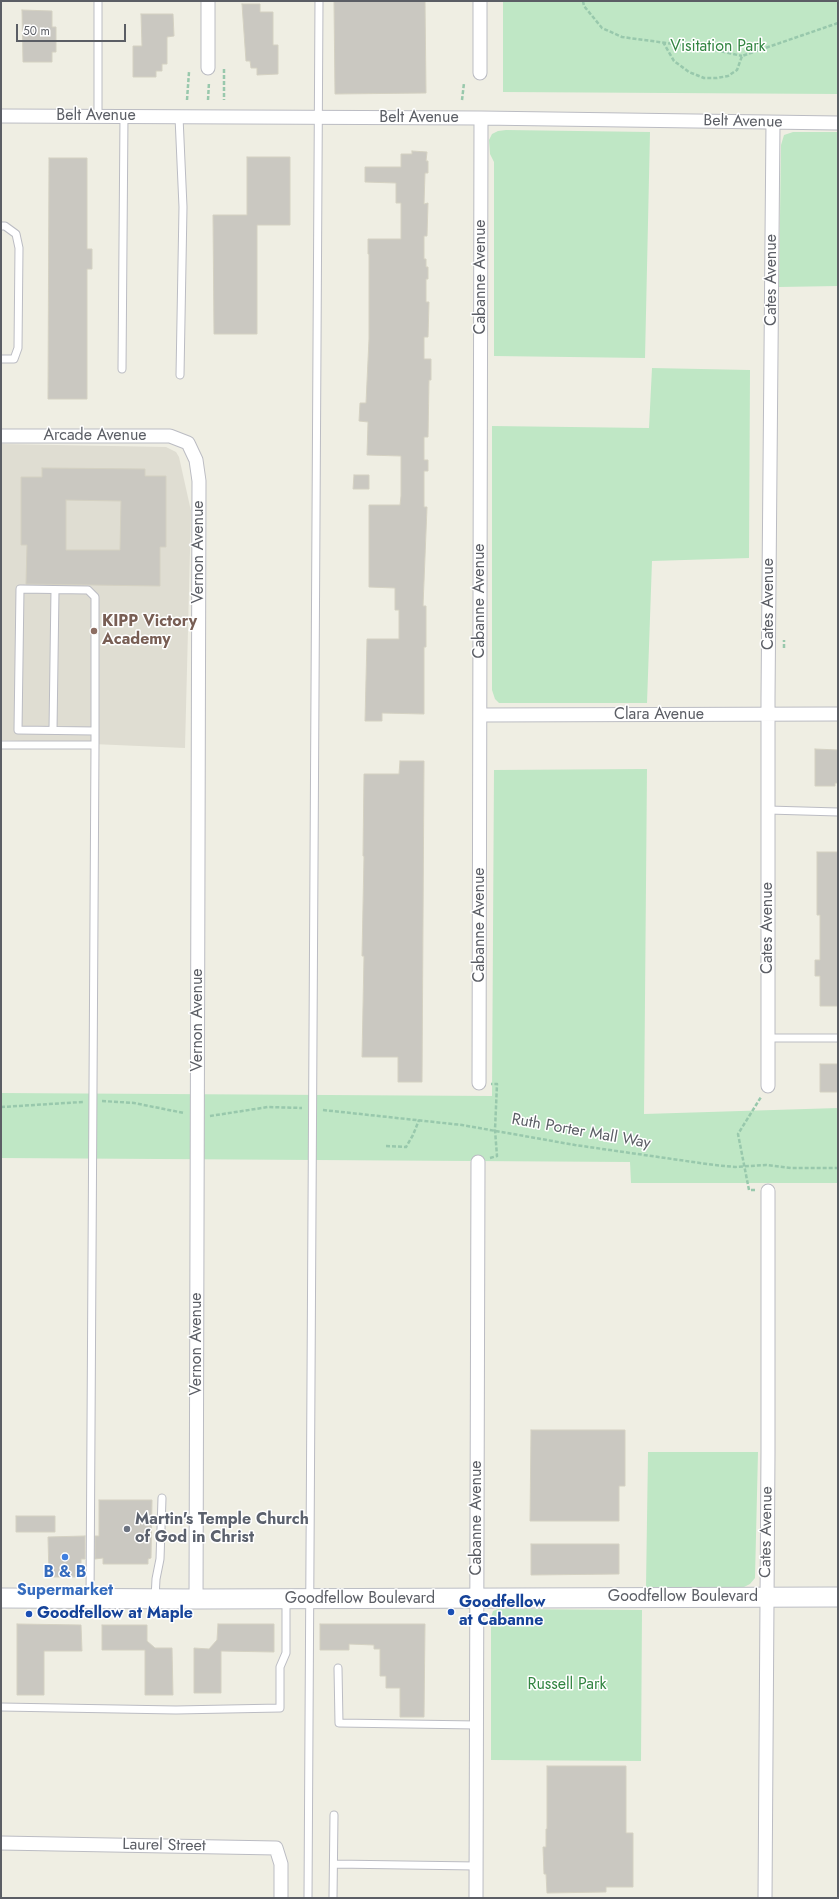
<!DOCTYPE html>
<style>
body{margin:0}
#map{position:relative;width:839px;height:1899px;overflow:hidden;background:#efeee3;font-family:Jost,sans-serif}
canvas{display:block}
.frame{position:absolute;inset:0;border:2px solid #5b5e65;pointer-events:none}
.scale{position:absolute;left:16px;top:24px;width:110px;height:18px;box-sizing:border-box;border:2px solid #5b5e65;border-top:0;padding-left:5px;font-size:12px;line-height:14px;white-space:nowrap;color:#5b5e65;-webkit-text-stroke:3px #fff;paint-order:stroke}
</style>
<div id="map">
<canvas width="839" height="1899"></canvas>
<div class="frame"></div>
<div class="scale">50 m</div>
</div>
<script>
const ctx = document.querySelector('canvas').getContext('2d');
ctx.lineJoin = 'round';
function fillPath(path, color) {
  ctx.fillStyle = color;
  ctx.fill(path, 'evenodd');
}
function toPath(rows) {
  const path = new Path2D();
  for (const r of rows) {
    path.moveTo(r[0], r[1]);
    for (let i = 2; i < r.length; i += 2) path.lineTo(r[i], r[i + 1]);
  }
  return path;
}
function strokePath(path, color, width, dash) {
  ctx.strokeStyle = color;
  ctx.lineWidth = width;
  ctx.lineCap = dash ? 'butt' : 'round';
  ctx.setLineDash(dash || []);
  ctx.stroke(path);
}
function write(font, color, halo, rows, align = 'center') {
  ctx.font = font + ' Jost,sans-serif';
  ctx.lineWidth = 3;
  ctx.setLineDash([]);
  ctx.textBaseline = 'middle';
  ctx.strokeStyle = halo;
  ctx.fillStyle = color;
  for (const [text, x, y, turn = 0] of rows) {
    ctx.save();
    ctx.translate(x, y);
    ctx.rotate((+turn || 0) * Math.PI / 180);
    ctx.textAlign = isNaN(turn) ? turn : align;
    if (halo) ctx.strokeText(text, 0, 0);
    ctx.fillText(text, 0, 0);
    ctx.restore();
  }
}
const education = toPath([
 [2,444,166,447,176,452,179,457,191,511,185,748,1,740]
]);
const green = toPath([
 [503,1,838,1,838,94,503,92],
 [506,130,650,132,645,358,494,356,494,162,490,154,489,140,492,134,498,131],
 [793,132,838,132,838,286,779,287,781,145,784,135],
 [652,368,750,370,749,558,652,561,647,703,499,703,495,699,492,690,492,426,649,428],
 [647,769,644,1114,838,1108,838,1183,631,1183,630,1162,1,1158,1,1093,492,1096,494,770],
 [648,1452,758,1452,755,1578,750,1584,744,1587,646,1587],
 [498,1609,642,1610,641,1761,491,1760,491,1617,493,1611]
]);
const building = toPath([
 [334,1,425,1,426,93,335,94,334,1],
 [242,4,260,4,260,12,273,12,273,45,278,45,278,74,257,75,257,68,251,68,250,61,246,61,242,4],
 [22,10,52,11,52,27,56,27,56,52,52,52,52,62,23,62,22,10],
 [141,14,173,14,174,36,167,37,167,64,162,64,162,71,156,71,156,77,133,77,133,46,142,46,141,14],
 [412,151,427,152,426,161,428,161,428,173,425,173,424,204,428,203,427,236,424,236,424,259,426,259,426,267,428,267,428,279,426,279,426,302,429,302,428,337,424,337,424,359,431,359,431,380,429,380,428,437,424,437,424,460,428,460,428,471,424,471,424,507,427,507,423,606,426,606,426,647,424,647,424,714,382,713,382,721,365,721,367,639,399,639,399,610,395,610,395,588,369,587,369,505,400,505,401,496,401,456,367,455,368,422,359,421,360,403,366,403,369,339,369,254,368,254,368,239,401,239,401,203,396,203,396,183,365,182,365,167,401,167,401,154,412,154,412,151],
 [247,157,290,157,290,225,257,225,257,334,214,334,213,215,247,215,247,157],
 [49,158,87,158,87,249,92,249,92,269,87,269,87,399,48,399,49,158],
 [42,468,145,469,145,476,166,476,166,547,160,547,160,586,26,584,27,545,21,545,21,477,42,477,42,468],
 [66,500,121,501,120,550,66,550,66,500],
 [354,475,369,475,369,489,353,489,354,475],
 [815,749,838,750,838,783,835,783,835,786,815,786,815,749],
 [400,761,424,761,422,1082,398,1082,398,1057,362,1057,364,956,362,956,364,856,363,856,364,774,399,774,400,761],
 [817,852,838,852,838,1006,820,1006,820,976,815,976,815,960,820,960,820,915,817,915,817,852],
 [820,1064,838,1064,838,1092,820,1092,820,1064],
 [531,1430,625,1430,625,1486,619,1486,619,1521,530,1521,531,1430],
 [99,1500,152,1500,151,1558,148,1559,148,1564,103,1564,103,1558,95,1559,95,1536,99,1536,99,1500],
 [16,1516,55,1516,55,1532,16,1532,16,1516],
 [85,1536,85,1559,81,1559,81,1577,49,1577,48,1537,85,1536],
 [531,1544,619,1544,619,1574,531,1575,531,1544],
 [17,1624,81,1625,82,1651,44,1651,44,1695,17,1695,17,1624],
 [218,1624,274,1624,274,1652,221,1651,221,1693,194,1693,194,1648,209,1649,217,1640,218,1624],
 [320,1624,425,1624,424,1717,400,1717,400,1688,386,1688,386,1676,380,1676,380,1649,374,1649,374,1645,349,1644,349,1650,320,1650,320,1624],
 [102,1625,147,1625,147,1641,155,1648,172,1648,173,1695,145,1695,145,1650,102,1650,102,1625],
 [547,1766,626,1766,626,1833,633,1833,633,1887,606,1887,606,1892,547,1893,546,1874,544,1874,543,1847,546,1847,546,1829,547,1829,547,1766]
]);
const path = toPath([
 [583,1,584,6,602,28,622,37,711,49,742,56],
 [663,42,674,61,689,72,704,78,717,78,728,76,737,70,742,56,838,23],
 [224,69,224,100],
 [187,100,189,72],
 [208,100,209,82],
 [462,100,464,83],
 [784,648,784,640],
 [102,1101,134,1103,184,1113],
 [1,1107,83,1102],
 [323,1110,462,1125,575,1145,714,1165,735,1167,766,1165,791,1168,838,1168],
 [210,1116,268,1107,302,1108],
 [386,1146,406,1147,413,1135,419,1120],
 [490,1158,497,1156,495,1130,497,1084,491,1084],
 [755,1190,749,1190,738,1134,761,1097]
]);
const lane = toPath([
 [98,115,98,1],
 [179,117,183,207,180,375],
 [1,226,5,226,16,234,19,248,18,348,14,359,1,359],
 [122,369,124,116],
 [53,730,55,590],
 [1,745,95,745,90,1599],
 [95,745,95,597,88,590,20,589,18,730,95,731],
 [768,810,838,812],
 [768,1038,838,1038],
 [155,1599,156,1579,160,1559,162,1498],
 [338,1668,339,1723,477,1725],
 [1,1707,176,1710,280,1708,280,1667,286,1653,286,1600],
 [334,1864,476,1866],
 [308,1898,319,1],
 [333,1898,334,1815]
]);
const street = toPath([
 [208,68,208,1],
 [480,73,480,1],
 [1,116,481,118,838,123],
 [1,436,170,436,188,443,196,460,199,481,196,1599],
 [480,715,838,714],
 [479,1083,481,118],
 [768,1086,768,697,773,123],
 [1,1843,276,1848,281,1864,281,1898],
 [476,1898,478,1162],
 [765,1898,768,1452,768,1191]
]);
const secondary = toPath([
 [1,1598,196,1599,838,1597]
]);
const markers = [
 [94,631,4,"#8d6e63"],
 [127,1529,4,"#6b7280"],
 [65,1557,4,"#3f7fe0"],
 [451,1612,4,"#1a4fb4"],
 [29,1614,4,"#1a4fb4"]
];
const parkNames = [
 ["Visitation Park",718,47],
 ["Russell Park",567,1685]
];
const streetNames = [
 ["Belt Avenue",96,116],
 ["Belt Avenue",419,118],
 ["Belt Avenue",743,122,1],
 ["Cabanne Avenue",481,277,-90],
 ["Cates Avenue",772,280,-90],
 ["Arcade Avenue",95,436],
 ["Vernon Avenue",199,552,-90],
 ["Cabanne Avenue",480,601,-90],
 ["Cates Avenue",769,604,-90],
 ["Clara Avenue",659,715],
 ["Cabanne Avenue",480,925,-90],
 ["Cates Avenue",768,928,-90],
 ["Vernon Avenue",198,1020,-90],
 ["Ruth Porter Mall Way",581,1132,10],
 ["Vernon Avenue",197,1344,-90],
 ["Cabanne Avenue",477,1518,-90],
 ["Cates Avenue",767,1532,-89],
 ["Goodfellow Boulevard",683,1597],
 ["Goodfellow Boulevard",360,1599],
 ["Laurel Street",164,1846,1]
];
const educationNames = [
 ["KIPP Victory",102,622],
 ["Academy",102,640]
];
const worshipNames = [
 ["Martin's Temple Church",135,1520],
 ["of God in Christ",135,1538]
];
const shopNames = [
 ["B & B",65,1573],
 ["Supermarket",65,1591]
];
const transitNames = [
 ["Goodfellow",459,1603],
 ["at Cabanne",459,1621],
 ["Goodfellow at Maple",37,1614]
];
fillPath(education, '#dfddd2');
fillPath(green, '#bfe7c5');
fillPath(building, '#cac8c1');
strokePath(building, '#d4d1c2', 1);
strokePath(lane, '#bbbcc3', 9);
strokePath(street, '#bbbcc3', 15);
strokePath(secondary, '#bcbec5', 21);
strokePath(path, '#98c8ac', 2.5, [4, 2]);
strokePath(lane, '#fff', 7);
strokePath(street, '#fff', 13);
strokePath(secondary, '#fff', 19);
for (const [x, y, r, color] of markers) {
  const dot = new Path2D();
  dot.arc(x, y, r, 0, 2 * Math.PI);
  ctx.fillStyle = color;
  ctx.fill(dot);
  strokePath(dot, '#fff', 1.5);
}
write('16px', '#328541', '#fff', parkNames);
write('16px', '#5b5e65', '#fff', streetNames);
write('bold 16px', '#785e54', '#fff', educationNames, 'left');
write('bold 16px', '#5b616d', '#fff', worshipNames, 'left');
write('bold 16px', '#366cbe', '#fff', shopNames);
write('bold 16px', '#164399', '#fff', transitNames, 'left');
</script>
